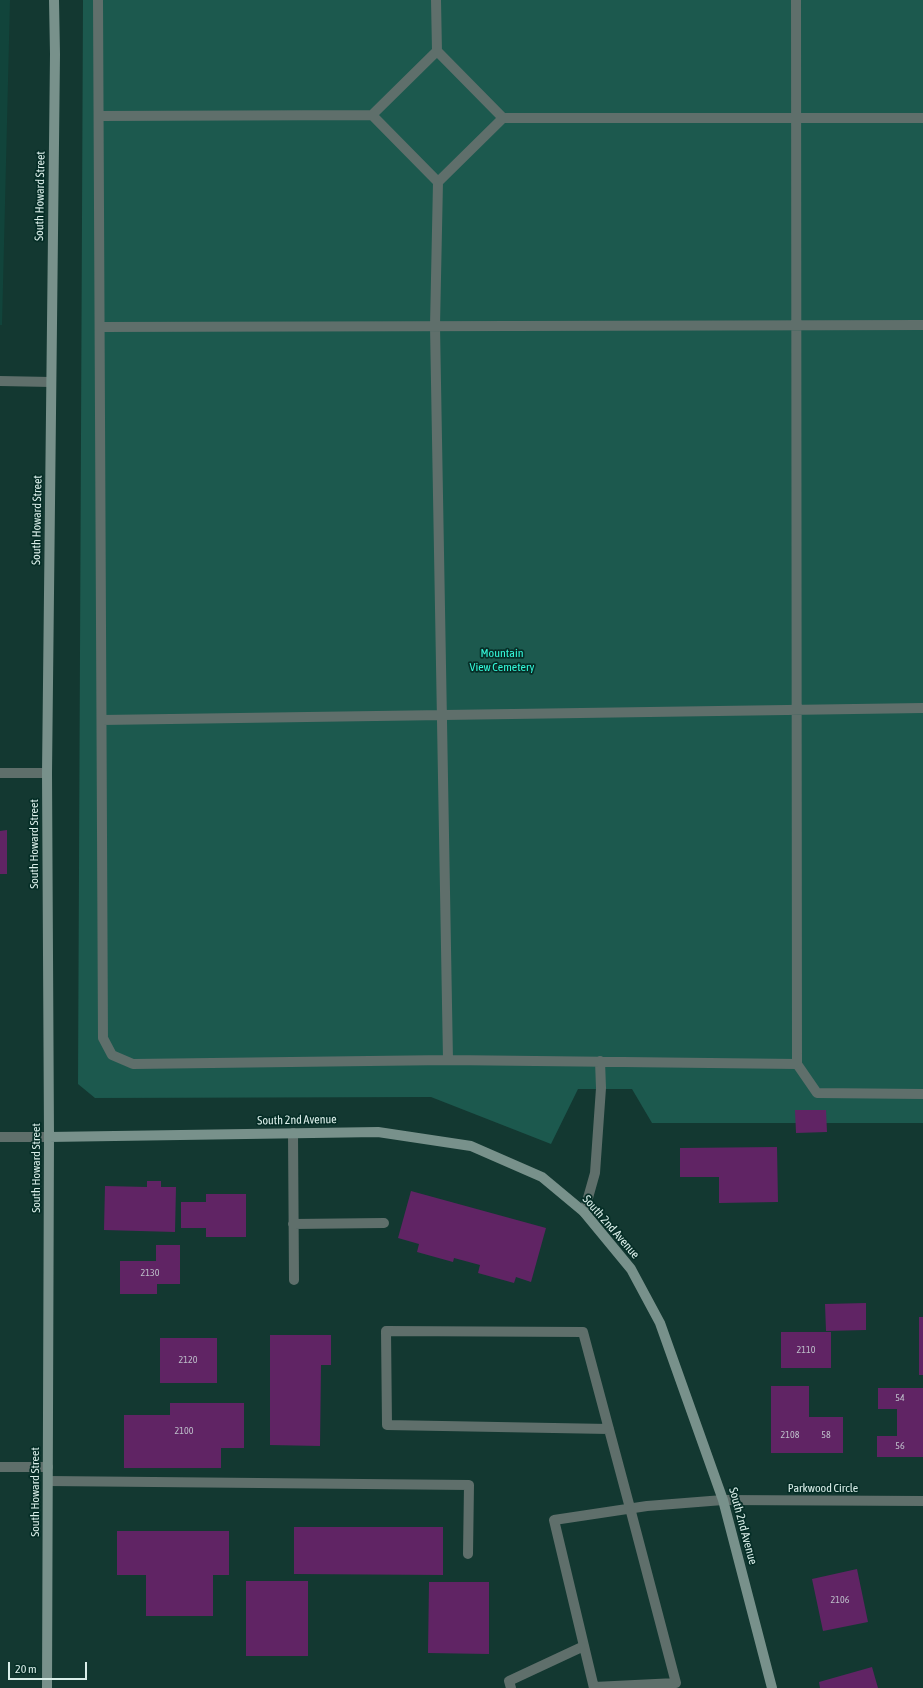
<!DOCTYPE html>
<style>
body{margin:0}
#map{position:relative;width:923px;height:1688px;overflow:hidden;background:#133831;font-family:"Asap Condensed",sans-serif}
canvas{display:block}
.scale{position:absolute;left:8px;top:1662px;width:79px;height:18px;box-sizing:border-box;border:2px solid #daeee9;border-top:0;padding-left:5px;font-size:12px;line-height:14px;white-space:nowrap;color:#daeee9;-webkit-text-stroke:3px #062e27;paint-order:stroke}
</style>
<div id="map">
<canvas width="923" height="1688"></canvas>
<div class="scale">20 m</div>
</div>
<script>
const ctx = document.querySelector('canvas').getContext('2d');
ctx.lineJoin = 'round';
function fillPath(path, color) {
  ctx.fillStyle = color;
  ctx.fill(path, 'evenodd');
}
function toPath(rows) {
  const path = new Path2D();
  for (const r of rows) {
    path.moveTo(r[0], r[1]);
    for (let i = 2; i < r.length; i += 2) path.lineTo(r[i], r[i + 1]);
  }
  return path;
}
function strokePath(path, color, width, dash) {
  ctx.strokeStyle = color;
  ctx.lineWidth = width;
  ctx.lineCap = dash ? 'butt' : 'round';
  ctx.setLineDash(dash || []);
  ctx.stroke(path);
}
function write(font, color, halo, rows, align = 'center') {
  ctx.font = font + ' "Asap Condensed",sans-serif';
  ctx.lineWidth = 3.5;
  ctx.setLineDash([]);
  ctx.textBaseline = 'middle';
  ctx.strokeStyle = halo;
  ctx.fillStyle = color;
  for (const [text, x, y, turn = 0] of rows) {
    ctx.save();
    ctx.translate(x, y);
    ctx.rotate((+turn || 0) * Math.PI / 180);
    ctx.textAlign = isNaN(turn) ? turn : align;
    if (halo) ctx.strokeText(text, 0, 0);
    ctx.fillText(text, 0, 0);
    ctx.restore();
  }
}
const built = toPath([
 [0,0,10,0,2,325,0,325]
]);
const green = toPath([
 [83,0,923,0,923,1123,652,1123,632,1089,578,1089,551,1144,431,1097,95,1098,78,1084]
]);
const building = toPath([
 [7,830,7,874,0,874,0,831],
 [795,1110,826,1110,827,1132,796,1133],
 [777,1147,778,1202,719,1203,719,1177,680,1177,680,1148],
 [147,1181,161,1181,161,1187,176,1187,175,1232,104,1230,105,1186,147,1187],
 [411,1191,546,1228,531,1282,516,1277,514,1283,478,1273,480,1265,454,1258,453,1262,417,1252,419,1244,398,1238],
 [206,1194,246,1194,246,1237,206,1237,206,1228,181,1228,181,1202,206,1202],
 [156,1245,180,1245,180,1284,157,1284,157,1294,120,1294,120,1261,156,1261],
 [866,1303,866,1330,826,1331,825,1304],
 [919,1317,923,1317,923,1375,919,1375],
 [781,1332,831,1332,831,1368,781,1368],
 [270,1335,331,1335,331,1365,321,1365,320,1446,270,1445],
 [160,1338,217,1338,217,1383,160,1383],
 [771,1386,809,1386,809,1417,843,1417,843,1453,771,1453],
 [878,1388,923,1388,923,1457,877,1457,877,1436,897,1436,897,1409,878,1409],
 [170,1403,244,1403,244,1448,221,1448,221,1468,124,1468,124,1415,170,1415],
 [294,1527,443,1527,443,1575,294,1574],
 [117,1531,229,1531,229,1575,213,1575,213,1616,146,1616,146,1575,117,1575],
 [857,1569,868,1622,823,1631,812,1579],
 [246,1581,308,1581,308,1656,246,1656],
 [429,1582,489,1582,489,1654,428,1653],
 [872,1667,878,1688,820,1688,819,1682]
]);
const service = toPath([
 [98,0,103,1038,112,1055,133,1064,448,1060,797,1064],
 [436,0,437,51,503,118,438,182,372,115,437,51],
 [796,0,797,1064,817,1093,923,1094],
 [99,116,372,115],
 [503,118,923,118],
 [438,182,435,326,448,1060],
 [100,327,923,325],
 [0,381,51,382],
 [102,720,923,708],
 [293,1133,294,1280],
 [584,1212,595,1173,601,1088,600,1061],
 [293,1224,384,1223],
 [0,1467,48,1467],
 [48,1481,469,1485,468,1554],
 [594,1687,676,1683,630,1508,583,1332,386,1331,387,1425,609,1429],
 [511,1688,509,1681,584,1646],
 [594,1688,554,1520,647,1506,723,1500]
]);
const minor = toPath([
 [0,773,47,773],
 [723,1500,923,1501]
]);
const tertiary = toPath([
 [0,1137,49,1137]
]);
const secondary = toPath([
 [49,1137,378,1132,471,1146,542,1177,584,1212,631,1269,660,1323,723,1500,772,1688],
 [47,1688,49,1137,47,773,55,54,54,0]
]);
const numberNames = [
 ["2130",150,1273],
 ["2110",806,1350],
 ["2120",188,1360],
 ["54",900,1398],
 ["2100",184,1431],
 ["2108",790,1435],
 ["58",826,1435],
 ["56",900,1446],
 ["2106",840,1600]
];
const streetNames = [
 ["South Howard Street",40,196,-89],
 ["South Howard Street",37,520,-89],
 ["South Howard Street",34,844,-90],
 ["South 2nd Avenue",297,1120,-1],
 ["South Howard Street",36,1168,-90],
 ["South 2nd Avenue",611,1227,49],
 ["Parkwood Circle",823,1488],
 ["South Howard Street",35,1492,-90],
 ["South 2nd Avenue",743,1526,75]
];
const parkNames = [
 ["Mountain",502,653],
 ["View Cemetery",502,667]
];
fillPath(built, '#11443b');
fillPath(green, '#1c594e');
fillPath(building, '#602464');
strokePath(service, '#5f6f6b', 10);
strokePath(minor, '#5f6f6b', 10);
strokePath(tertiary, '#5f6f6b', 10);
strokePath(secondary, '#78918b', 10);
write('10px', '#bcbcc8', null, numberNames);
write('12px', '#daeee9', '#062e27', streetNames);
write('12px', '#34f8da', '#062e27', parkNames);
</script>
